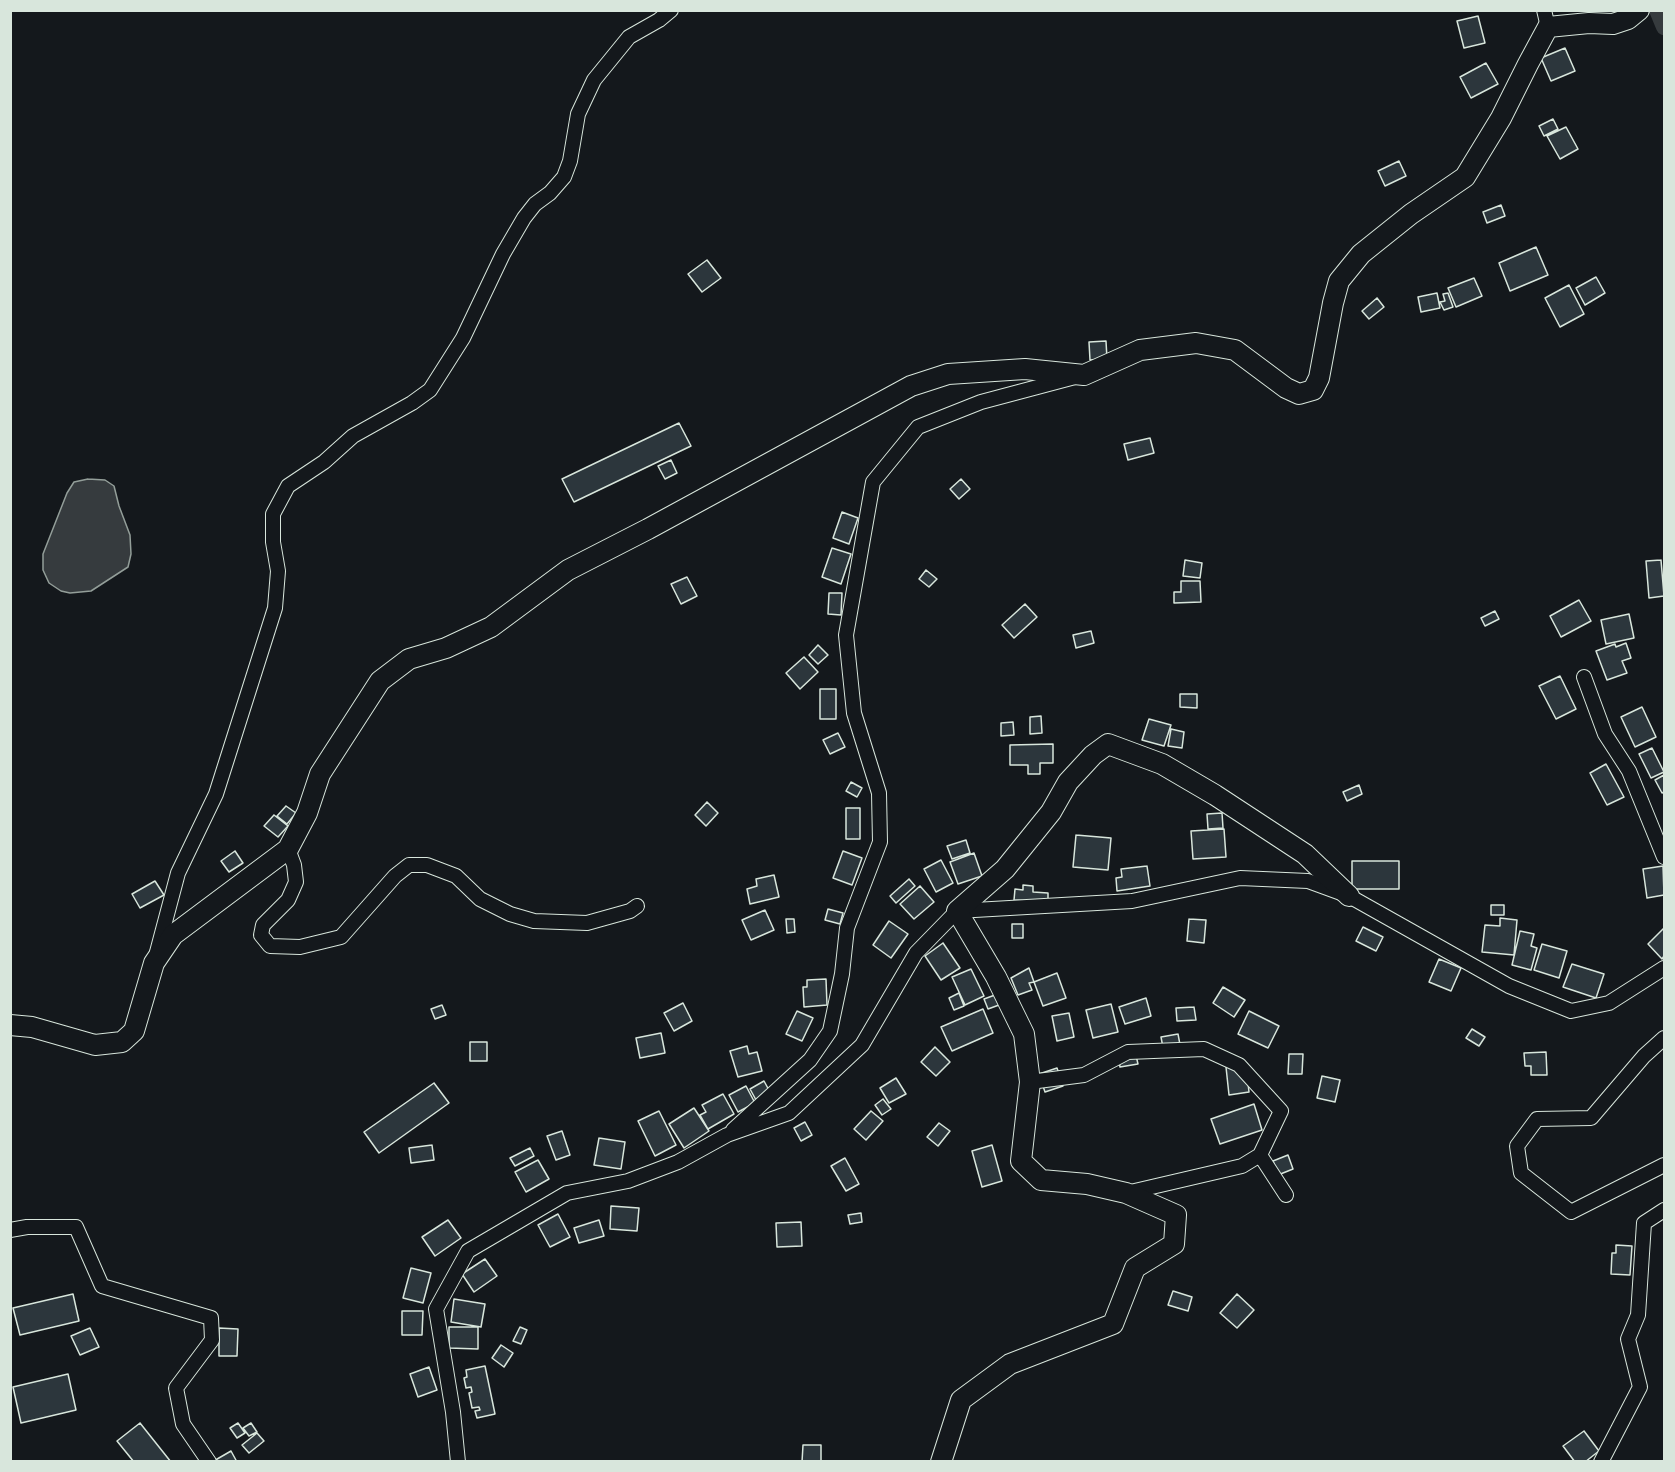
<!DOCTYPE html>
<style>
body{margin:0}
#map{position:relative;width:1675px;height:1472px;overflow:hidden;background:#14181c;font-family:Roboto,sans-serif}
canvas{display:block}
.frame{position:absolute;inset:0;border:12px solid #d8e6dc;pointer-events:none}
</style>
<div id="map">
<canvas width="1675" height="1472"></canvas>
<div class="frame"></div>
</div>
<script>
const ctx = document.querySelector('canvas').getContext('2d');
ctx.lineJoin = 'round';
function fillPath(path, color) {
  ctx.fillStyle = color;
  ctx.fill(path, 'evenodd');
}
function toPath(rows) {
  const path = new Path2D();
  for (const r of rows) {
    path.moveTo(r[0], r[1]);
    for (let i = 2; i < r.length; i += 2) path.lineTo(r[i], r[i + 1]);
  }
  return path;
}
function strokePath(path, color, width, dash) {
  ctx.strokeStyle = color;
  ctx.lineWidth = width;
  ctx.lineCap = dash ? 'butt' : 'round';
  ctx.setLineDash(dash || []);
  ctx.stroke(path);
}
const water = toPath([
 [88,479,105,480,114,486,119,506,130,535,131,554,128,567,91,591,70,593,61,591,49,583,43,570,43,554,67,493,74,482,88,479]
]);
const canal = toPath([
 [1657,10,1664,27]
]);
const building = toPath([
 [1478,16,1485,43,1464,48,1457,21,1478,16],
 [1565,48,1575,71,1551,81,1541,58,1565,48],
 [1486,63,1498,84,1471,98,1460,77,1486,63],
 [1553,119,1558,129,1544,136,1539,126,1553,119],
 [1566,127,1578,149,1560,159,1547,136,1566,127],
 [1399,161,1406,176,1385,186,1378,171,1399,161],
 [1501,205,1505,216,1487,223,1483,212,1501,205],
 [1536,247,1548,275,1510,291,1499,263,1536,247],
 [707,260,721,278,702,292,688,274,707,260],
 [1596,277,1605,293,1585,305,1576,288,1596,277],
 [1474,278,1482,296,1456,307,1448,288,1474,278],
 [1569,285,1584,314,1560,327,1545,298,1569,285],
 [1437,293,1440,308,1421,312,1418,297,1437,293],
 [1448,293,1453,307,1444,310,1440,302,1445,301,1443,294,1448,293],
 [1377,298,1384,307,1369,319,1362,311,1377,298],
 [1106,341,1107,359,1090,360,1089,342,1106,341],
 [679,423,691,446,574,502,562,479,679,423],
 [1150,438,1154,453,1128,460,1124,444,1150,438],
 [671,460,677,473,665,479,658,466,671,460],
 [961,479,970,489,959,499,950,489,961,479],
 [842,512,858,518,849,544,833,538,842,512],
 [832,548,851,554,841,584,822,577,832,548],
 [1185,560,1202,563,1200,578,1183,576,1185,560],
 [1661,560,1664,596,1649,598,1646,561,1661,560],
 [926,570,937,579,929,587,919,579,926,570],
 [687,577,697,596,681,604,671,584,687,577],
 [1181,581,1200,581,1201,602,1174,603,1174,592,1181,592,1181,581],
 [829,593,842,593,841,615,828,614,829,593],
 [1579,600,1591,621,1561,637,1550,616,1579,600],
 [1025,604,1037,617,1014,638,1002,625,1025,604],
 [1495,611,1499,619,1485,626,1481,618,1495,611],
 [1629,614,1634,638,1606,644,1601,620,1629,614],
 [1091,631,1094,643,1076,648,1073,635,1091,631],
 [1626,643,1631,658,1622,661,1627,673,1607,680,1596,651,1615,644,1616,647,1626,643],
 [818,645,828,655,818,664,809,655,818,645],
 [804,657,818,672,800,689,786,673,804,657],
 [1560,676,1576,709,1556,719,1539,686,1560,676],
 [820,689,836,689,836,719,820,719,820,689],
 [1180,694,1197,694,1197,708,1180,707,1180,694],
 [1642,707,1656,737,1635,747,1621,717,1642,707],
 [1041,716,1042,733,1030,734,1030,717,1041,716],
 [1149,719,1171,725,1164,746,1142,740,1149,719],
 [1013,722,1014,735,1001,736,1001,723,1013,722],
 [1171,729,1184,732,1182,748,1168,746,1171,729],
 [838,733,845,747,830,754,823,740,838,733],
 [1053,744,1053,763,1040,763,1040,774,1028,774,1028,765,1010,765,1010,745,1053,744],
 [1652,748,1664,772,1651,778,1639,754,1652,748],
 [1606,764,1624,797,1607,805,1590,773,1606,764],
 [1664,775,1664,792,1662,793,1655,780,1664,775],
 [851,782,862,788,857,797,846,791,851,782],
 [1359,785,1362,794,1347,801,1343,792,1359,785],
 [707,802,718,813,706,826,695,815,707,802],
 [286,806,296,813,287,824,277,816,286,806],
 [846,808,860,808,860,839,846,839,846,808],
 [1222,813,1223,828,1208,829,1207,814,1222,813],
 [274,815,288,826,278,837,264,826,274,815],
 [1224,829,1226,857,1193,859,1191,831,1224,829],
 [1076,835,1111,838,1108,870,1073,867,1076,835],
 [966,840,970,853,952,859,947,846,966,840],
 [235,851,243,863,229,872,221,861,235,851],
 [843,851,862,858,852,885,833,878,843,851],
 [974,853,982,876,958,884,950,862,974,853],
 [941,860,953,883,936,892,924,869,941,860],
 [1352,861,1399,861,1399,889,1352,889,1352,861],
 [1147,866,1150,886,1117,891,1116,878,1122,877,1121,869,1147,866],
 [1663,866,1664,895,1647,898,1643,869,1663,866],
 [774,875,779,897,750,904,747,889,757,886,756,879,774,875],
 [909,879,915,886,896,903,890,896,909,879],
 [155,881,164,895,140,908,132,894,155,881],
 [1023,885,1033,886,1033,892,1048,893,1048,902,1014,900,1015,889,1023,890,1023,885],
 [920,886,934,902,914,919,900,904,920,886],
 [1491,905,1504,905,1504,915,1491,915,1491,905],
 [828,909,843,913,840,924,825,920,828,909],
 [765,910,774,930,751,940,742,920,765,910],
 [1500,918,1517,920,1514,955,1482,952,1485,925,1500,926,1500,918],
 [786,919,794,919,795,932,787,933,786,919],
 [1189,919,1206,920,1204,943,1187,941,1189,919],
 [889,921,908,934,891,958,873,945,889,921],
 [1012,924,1023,924,1023,938,1012,938,1012,924],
 [1363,927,1383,937,1376,951,1356,941,1363,927],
 [1664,928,1664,956,1662,959,1648,944,1664,928],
 [1520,931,1534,934,1531,946,1537,948,1531,970,1512,965,1520,931],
 [943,943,960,968,941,980,925,956,943,943],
 [1542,944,1567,951,1559,978,1534,970,1542,944],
 [1439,959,1461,968,1451,991,1429,982,1439,959],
 [1572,964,1604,974,1596,998,1563,987,1572,964],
 [1029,968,1034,982,1029,983,1032,990,1018,995,1011,978,1029,968],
 [971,969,984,996,965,1005,952,977,971,969],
 [1057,973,1066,998,1043,1006,1034,982,1057,973],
 [826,979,827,1005,804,1007,803,987,807,987,807,980,826,979],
 [1223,987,1245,1000,1234,1017,1213,1003,1223,987],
 [959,993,964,1006,954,1010,949,998,959,993],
 [995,995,999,1005,988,1009,984,999,995,995],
 [1146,998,1151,1016,1125,1024,1119,1007,1146,998],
 [683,1003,692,1021,674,1031,664,1013,683,1003],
 [1111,1004,1118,1032,1093,1038,1086,1010,1111,1004],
 [442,1005,446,1015,435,1019,431,1009,442,1005],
 [1194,1007,1196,1020,1177,1021,1176,1008,1194,1007],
 [983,1009,993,1033,952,1051,941,1027,983,1009],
 [797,1011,813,1018,802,1041,786,1034,797,1011],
 [1249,1011,1279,1026,1268,1048,1238,1034,1249,1011],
 [1069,1013,1074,1037,1057,1041,1052,1016,1069,1013],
 [1472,1029,1485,1037,1479,1046,1466,1038,1472,1029],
 [661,1033,665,1053,640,1058,636,1038,661,1033],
 [1178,1034,1181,1050,1164,1053,1161,1037,1178,1034],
 [470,1042,487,1042,487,1061,470,1061,470,1042],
 [747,1046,749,1054,757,1052,762,1071,738,1077,730,1051,747,1046],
 [935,1047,950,1062,936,1076,921,1062,935,1047],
 [1134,1047,1138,1064,1120,1067,1117,1051,1134,1047],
 [1546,1052,1547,1075,1531,1075,1531,1066,1525,1066,1524,1053,1546,1052],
 [1289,1054,1303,1054,1302,1074,1288,1074,1289,1054],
 [1246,1065,1249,1092,1229,1095,1226,1067,1246,1065],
 [1057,1068,1063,1086,1045,1092,1039,1074,1057,1068],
 [1322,1076,1340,1080,1335,1102,1317,1098,1322,1076],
 [896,1078,906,1094,889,1103,880,1088,896,1078],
 [764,1081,770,1092,756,1100,750,1089,764,1081],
 [434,1083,449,1103,379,1153,364,1132,434,1083],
 [746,1086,755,1103,738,1112,729,1095,746,1086],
 [723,1094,734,1114,708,1129,700,1115,706,1112,702,1105,723,1094],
 [883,1099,891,1109,882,1115,875,1105,883,1099],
 [1254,1104,1262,1130,1220,1144,1211,1119,1254,1104],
 [694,1108,709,1131,684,1148,669,1124,694,1108],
 [659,1111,676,1145,655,1156,638,1121,659,1111],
 [871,1111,883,1121,866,1140,854,1129,871,1111],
 [805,1122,812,1135,801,1141,794,1128,805,1122],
 [939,1123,950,1131,938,1146,927,1137,939,1123],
 [562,1131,570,1155,556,1160,547,1136,562,1131],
 [599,1138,625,1142,621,1169,594,1165,599,1138],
 [432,1145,434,1160,411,1163,409,1148,432,1145],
 [992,1145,1002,1181,982,1187,972,1151,992,1145],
 [530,1148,534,1156,515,1166,510,1158,530,1148],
 [1288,1155,1293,1169,1278,1175,1273,1161,1288,1155],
 [845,1158,859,1184,846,1191,831,1166,845,1158],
 [538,1160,549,1179,526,1192,515,1172,538,1160],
 [611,1206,639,1208,637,1231,610,1229,611,1206],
 [861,1213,862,1222,850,1224,848,1215,861,1213],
 [558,1214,570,1237,550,1247,538,1225,558,1214],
 [448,1220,461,1238,435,1256,422,1237,448,1220],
 [599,1220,604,1236,579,1243,574,1228,599,1220],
 [801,1222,802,1246,777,1247,776,1223,801,1222],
 [1616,1245,1632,1246,1630,1275,1611,1274,1612,1253,1616,1253,1616,1245],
 [485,1259,497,1276,474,1292,462,1274,485,1259],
 [411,1268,431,1273,423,1303,403,1298,411,1268],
 [1173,1291,1192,1297,1188,1311,1168,1305,1173,1291],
 [73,1294,79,1321,20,1335,13,1308,73,1294],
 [1237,1294,1254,1310,1237,1328,1220,1313,1237,1294],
 [454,1299,485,1304,481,1327,451,1322,454,1299],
 [402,1311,423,1311,422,1335,402,1335,402,1311],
 [449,1327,478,1327,478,1349,449,1348,449,1327],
 [520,1327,527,1330,521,1344,513,1341,520,1327],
 [90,1328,99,1347,80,1355,71,1336,90,1328],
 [219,1328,238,1329,237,1356,219,1356,219,1328],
 [501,1345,513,1353,504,1367,492,1358,501,1345],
 [485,1366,495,1414,477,1418,475,1411,480,1410,479,1407,472,1408,469,1393,472,1392,471,1387,466,1388,464,1378,467,1377,466,1370,485,1366],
 [429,1367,437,1390,418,1397,410,1374,429,1367],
 [68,1374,76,1410,21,1423,13,1387,68,1374],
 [140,1423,171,1462,134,1462,117,1441,140,1423],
 [238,1423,245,1433,237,1438,230,1428,238,1423],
 [251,1423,257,1432,249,1436,243,1428,251,1423],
 [1584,1431,1599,1451,1585,1462,1575,1462,1563,1446,1584,1431],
 [257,1433,264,1441,249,1453,242,1445,257,1433],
 [803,1445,821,1445,821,1462,802,1462,803,1445],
 [231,1451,237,1462,212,1462,231,1451]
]);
const street = toPath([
 [1544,10,1548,27],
 [1584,677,1605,734,1629,771,1664,857],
 [288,849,294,865,296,882,288,900,263,925,261,935,270,946,300,947,341,937,395,876,409,865,427,865,456,876,480,899,510,914,534,921,587,923,630,911,637,906],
 [157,952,178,873,216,794,275,608,278,571,273,542,273,514,288,486,324,462,353,436,412,403,430,390,463,338,503,254,524,218,535,204,550,193,564,177,570,161,578,114,594,80,629,37,659,20,671,10],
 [1664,1038,1644,1056,1591,1118,1537,1119,1517,1146,1521,1173,1571,1212,1664,1165],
 [1030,1082,1084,1075,1128,1052,1204,1049,1239,1065,1281,1111,1260,1155,1286,1195],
 [733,1130,810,1060,830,1031,842,974,847,928,880,842,879,793,854,713,846,635,873,482,918,427,981,402,1075,377],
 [1126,1193,1242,1166,1260,1155],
 [10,1230,27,1227,76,1227,102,1286,211,1318,212,1340,176,1388,183,1424,209,1462],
 [458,1462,453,1412,436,1309,468,1251,567,1193,628,1181,678,1162,727,1135,789,1113,862,1045,916,953,957,911,1132,901,1240,878,1308,881,1349,896,1509,986,1571,1011,1609,1003,1664,968],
 [1601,1462,1640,1387,1628,1339,1638,1315,1644,1223,1664,1210]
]);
const secondary = toPath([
 [10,1025,32,1027,95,1045,122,1042,134,1031,154,963,173,935,288,849,307,813,320,774,380,681,409,659,446,648,491,627,568,570,648,529,911,386,948,374,1025,369,1084,375,1140,350,1196,343,1235,350,1286,388,1299,394,1313,390,1319,378,1333,303,1339,281,1361,254,1411,214,1465,177,1501,118,1528,64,1548,27,1589,23,1613,24,1628,19,1639,10],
 [941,1462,961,1400,1010,1364,1113,1324,1135,1268,1174,1244,1176,1215,1126,1193,1087,1184,1041,1180,1021,1161,1030,1082,1024,1034,996,977,957,911,1005,869,1051,812,1068,782,1093,755,1108,744,1162,764,1215,795,1305,854,1349,896]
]);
fillPath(water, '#363b3e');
strokePath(water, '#939e99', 1.5);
strokePath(canal, '#363b3e', 16);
fillPath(building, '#2c363c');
strokePath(building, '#d8e6dc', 1.5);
strokePath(street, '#d8e6dc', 16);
strokePath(secondary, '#d8e6dc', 22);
strokePath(street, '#14181c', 14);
strokePath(secondary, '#14181c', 20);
</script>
